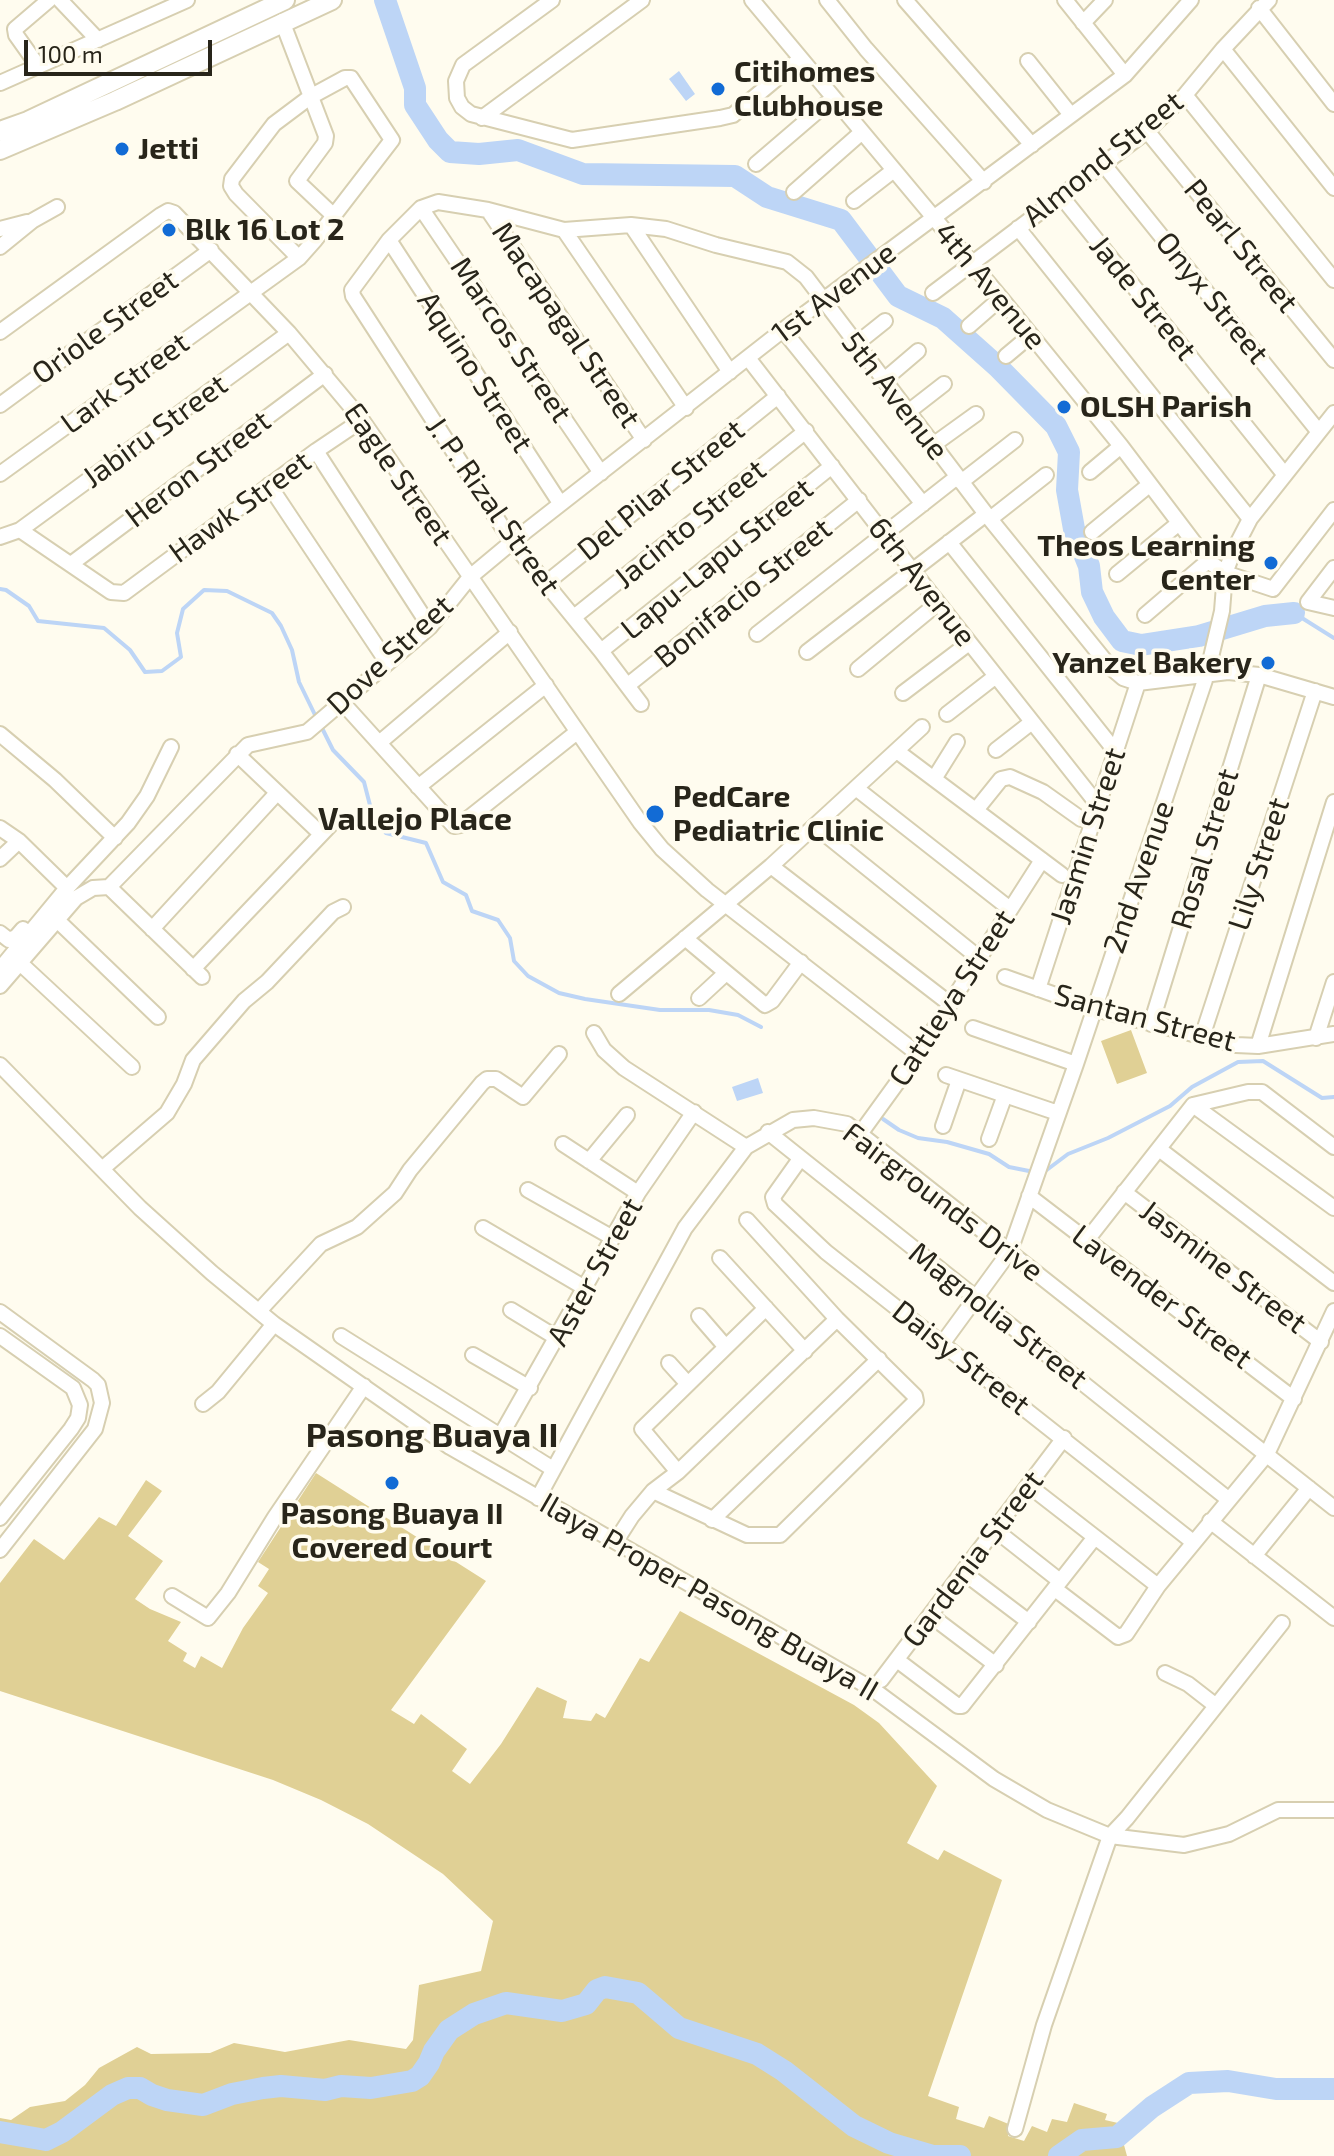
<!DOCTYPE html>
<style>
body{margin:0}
#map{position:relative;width:1334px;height:2156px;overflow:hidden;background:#fffcef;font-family:"Exo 2",sans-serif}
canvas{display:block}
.scale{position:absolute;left:24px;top:40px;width:188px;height:36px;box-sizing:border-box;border:4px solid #28251a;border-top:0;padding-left:10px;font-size:24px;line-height:28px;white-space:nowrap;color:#28251a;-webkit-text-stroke:6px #fffcef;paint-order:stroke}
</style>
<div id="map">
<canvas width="1334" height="2156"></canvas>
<div class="scale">100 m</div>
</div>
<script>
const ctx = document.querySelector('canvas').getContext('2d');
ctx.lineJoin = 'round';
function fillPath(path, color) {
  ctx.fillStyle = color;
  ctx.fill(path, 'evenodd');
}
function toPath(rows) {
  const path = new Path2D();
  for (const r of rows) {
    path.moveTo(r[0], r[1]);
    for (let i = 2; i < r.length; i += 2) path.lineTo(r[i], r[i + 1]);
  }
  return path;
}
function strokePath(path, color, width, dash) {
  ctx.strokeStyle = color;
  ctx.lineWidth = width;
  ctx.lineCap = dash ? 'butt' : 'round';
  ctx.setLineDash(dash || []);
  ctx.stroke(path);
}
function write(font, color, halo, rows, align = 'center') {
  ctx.font = font + ' "Exo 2",sans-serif';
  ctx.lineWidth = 7;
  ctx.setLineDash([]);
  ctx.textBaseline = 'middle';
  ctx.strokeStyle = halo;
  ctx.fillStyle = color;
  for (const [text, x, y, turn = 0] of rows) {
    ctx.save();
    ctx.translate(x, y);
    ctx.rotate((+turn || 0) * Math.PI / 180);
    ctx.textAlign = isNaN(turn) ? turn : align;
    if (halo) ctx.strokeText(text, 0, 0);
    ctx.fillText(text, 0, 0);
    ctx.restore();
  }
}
const green = toPath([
 [1131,1030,1147,1073,1117,1084,1101,1041],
 [316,1473,486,1581,391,1710,414,1724,421,1714,467,1749,452,1771,470,1784,501,1744,537,1687,567,1701,563,1718,591,1721,596,1713,605,1718,640,1658,649,1662,680,1611,854,1705,879,1723,937,1786,907,1843,938,1860,944,1850,1002,1880,928,2096,959,2107,956,2119,984,2128,989,2116,1011,2125,1008,2136,1024,2141,1032,2126,1047,2132,1052,2119,1067,2122,1074,2103,1107,2114,1105,2120,1118,2123,1127,2156,0,2156,0,2118,11,2120,30,2107,65,2101,85,2085,99,2068,137,2047,151,2054,210,2053,234,2043,285,2052,349,2040,406,2049,413,2040,419,1985,481,1971,493,1921,443,1874,368,1824,321,1800,273,1780,0,1691,0,1583,34,1539,64,1560,99,1517,116,1526,146,1480,162,1491,128,1536,163,1561,135,1599,150,1609,181,1622,168,1641,187,1653,183,1661,195,1668,201,1656,222,1668,243,1628,268,1593,258,1586,269,1569,258,1562]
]);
const water = toPath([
 [679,71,695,94,686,101,669,79],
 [758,1078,763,1093,737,1101,732,1087]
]);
const stream = toPath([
 [0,589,6,590,29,606,38,621,104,628,130,650,145,672,162,671,181,657,177,633,183,609,204,590,227,591,272,613,281,626,292,650,299,682,317,719],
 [1294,613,1334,638],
 [321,726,333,750,364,782,372,813,386,833,426,843,443,882,466,895,472,911,498,920,510,938,514,961,528,976,559,993,585,999,660,1010,709,1010,738,1015,761,1027],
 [883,1119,899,1130,918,1138,947,1142,989,1154,1009,1167,1029,1171],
 [1044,1172,1068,1154,1108,1138,1170,1106,1192,1087,1238,1062,1263,1061,1322,1098,1334,1097]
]);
const river = toPath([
 [385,0,415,88,415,105,438,140,450,152,479,154,518,150,583,174,735,176,767,197,841,220,898,296,943,318,998,367,1056,426,1069,452,1067,490,1074,529,1089,566,1092,592,1104,617,1122,641,1141,645,1199,636,1265,616,1294,613],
 [0,2132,46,2140,62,2132,112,2095,128,2088,140,2088,152,2095,167,2100,203,2105,232,2094,263,2088,281,2086,325,2090,341,2086,371,2088,412,2081,420,2076,429,2063,434,2051,449,2030,474,2014,506,2003,562,2011,586,2004,597,1990,605,1987,638,1993,679,2028,757,2054,784,2071,854,2126,889,2143,933,2156,960,2156],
 [1059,2156,1082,2140,1117,2137,1152,2107,1189,2083,1228,2081,1276,2089,1334,2089]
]);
const minor = toPath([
 [60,0,98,40],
 [552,0,463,65,456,81,457,98,462,107,471,114,572,140,720,118,733,115,800,59],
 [752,0,1001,298,1121,446,1208,561,1225,573,1273,589,1334,510],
 [827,0,866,49,984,182],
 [905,0,1032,145],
 [1065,0,1125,75],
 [1259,8,1334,104],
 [282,21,326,136,325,143,297,181,334,216],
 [1083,23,1105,0],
 [1223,49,1334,188],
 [1028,61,1071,115],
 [38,66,16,35,15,29,49,0],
 [0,83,187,0],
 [1185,95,1334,280],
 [482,118,642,0],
 [1147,131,1334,360],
 [756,164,833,98],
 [1104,165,1319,432],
 [794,192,862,132],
 [1061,196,1285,475],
 [854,201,894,170],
 [421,208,601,473],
 [488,210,644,440],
 [631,225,730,372],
 [1018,228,1250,519],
 [0,229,27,222],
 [564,230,686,408],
 [389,240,560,503],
 [0,247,32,221,57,207],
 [933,293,1147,131,1185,95,1223,49,1269,0],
 [969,326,1001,298],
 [783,330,923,504],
 [0,332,161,215,168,211,174,213,289,333,362,420,640,822,662,849,707,890,918,1054],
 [855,345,885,321],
 [1006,356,1031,335],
 [748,358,901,556,1098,805],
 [884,380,918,351],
 [0,405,211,250],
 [908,412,944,384],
 [933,445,976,414],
 [316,451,430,627],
 [1090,472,1121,446],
 [0,474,299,258,315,240,392,140,351,78,345,78,310,97,274,124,232,179,231,186,236,194,299,258],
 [961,482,1015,440],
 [269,485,387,662],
 [990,519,1046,475],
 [20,530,289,333],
 [1092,532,1149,485],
 [0,537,20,530,111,592,124,593,316,451,362,420],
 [949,542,1116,752],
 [71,564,325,374],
 [1334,568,1308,602,1334,608],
 [1117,574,1179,523],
 [545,584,778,396],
 [1145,615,1208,561],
 [574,617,806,431],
 [757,634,957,477],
 [601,651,832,466],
 [807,652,986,514],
 [858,669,938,603],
 [628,685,859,500],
 [903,693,969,643],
 [341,701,454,826,460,825,577,732],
 [641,704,601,651,512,542,353,296,352,290,389,240,421,208,438,202,488,210,564,230,631,225,666,229,716,245,787,262,806,277,986,514,1110,667,1123,678,1138,683,1228,672,1259,675,1334,697],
 [947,714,996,676],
 [0,734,55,780,115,838],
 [379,743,510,632],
 [996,750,1032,722],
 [898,752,1062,875],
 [237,754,321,834],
 [934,779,957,742],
 [418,787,546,685],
 [857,789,1010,909],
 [976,810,1001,779,1010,777,1043,792,1081,819],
 [815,826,979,958],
 [0,828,19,841,67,888],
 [0,859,19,841],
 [771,866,950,1004],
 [109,887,202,977],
 [57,920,158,1017],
 [152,929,277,793],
 [0,933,9,940,16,937,23,929],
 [685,938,765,1005,772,1001,801,962],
 [20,963,132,1067],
 [0,969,67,888,128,823,147,796,171,747],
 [193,969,335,820],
 [1005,977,1095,1009,1236,1045,1258,1046,1334,1034],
 [0,986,76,898,93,888,109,887,248,745,307,732,430,627,470,577,512,542,783,330,1125,75,1191,0],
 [1038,989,1138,683],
 [619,994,771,866,922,727],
 [699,998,726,973],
 [1151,1024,1259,675],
 [973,1028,1076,1064],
 [594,1033,604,1050,624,1068,746,1147],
 [1202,1037,1315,691],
 [1316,1038,1334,982],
 [1258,1046,1334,802],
 [0,1065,140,1208,212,1273,274,1324,450,1447,874,1690,994,1779,1047,1810,1110,1836,1184,1845,1229,1834,1278,1810,1334,1810],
 [946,1075,1058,1113],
 [1193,1105,1334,1208],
 [1193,1105,1248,1092,1262,1092,1334,1147],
 [943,1126,959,1080],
 [768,1132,1228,1499],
 [860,1134,918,1054,1042,860],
 [989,1139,1005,1095],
 [563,1144,638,1193],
 [1159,1149,1334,1283],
 [800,1159,773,1197,775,1204,826,1252,1193,1542],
 [589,1161,627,1115],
 [102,1169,167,1113,184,1084,193,1060,244,1001,267,982,333,912,343,907],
 [528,1190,613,1238],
 [1124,1192,1321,1342],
 [1029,1196,1294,1399],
 [483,1228,585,1288],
 [1087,1240,1193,1105],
 [720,1258,805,1351],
 [511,1310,557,1338],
 [259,1311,321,1244,357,1227,395,1193,410,1170,482,1083,487,1079,496,1079,523,1097,559,1054],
 [0,1312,93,1380,98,1385,102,1403,95,1429,0,1550],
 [699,1316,725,1346],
 [0,1336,73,1388,80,1405,78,1418,71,1429,0,1518],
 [341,1336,553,1469],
 [942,1344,1010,1251,1076,1064,1207,674,1222,611,1225,573,1234,550,1250,519,1334,413],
 [473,1355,530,1388],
 [669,1363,687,1383],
 [203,1404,218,1392,274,1324],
 [501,1435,638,1193,694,1112],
 [678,1472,642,1429,766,1308],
 [1028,1485,1158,1586],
 [653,1491,747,1535,780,1535,916,1401,915,1396,837,1319,747,1220],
 [538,1498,685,1228,746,1147,793,1120,814,1118,847,1124,860,1134,1334,1508],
 [712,1520,879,1359],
 [1210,1521,1334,1618],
 [994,1529,1060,1581],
 [616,1541,632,1516,653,1491,678,1472,837,1319],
 [1254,1556,1309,1488],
 [963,1572,1029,1622],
 [1055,1589,1118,1637,1126,1634,1158,1586,1267,1454,1334,1311],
 [172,1596,208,1618,228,1593,275,1517,364,1386],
 [930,1615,996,1665],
 [897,1660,958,1706,962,1706,1095,1537],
 [1165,1673,1188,1684,1215,1705],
 [881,1680,1064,1438],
 [1015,2129,1044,2025,1110,1836,1127,1818,1282,1623]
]);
const major = toPath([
 [0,131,28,121,285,0],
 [0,150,115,101,332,0]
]);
const markers = [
 [718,89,8,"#126bd5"],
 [122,149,8,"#126bd5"],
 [169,230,8,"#126bd5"],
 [1064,407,8,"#126bd5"],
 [1271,563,8,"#126bd5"],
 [1268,663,8,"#126bd5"],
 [655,814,10,"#126bd5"],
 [392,1483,8,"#126bd5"]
];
const poiNames = [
 ["Citihomes",734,72],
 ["Clubhouse",734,106],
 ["Jetti",138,149],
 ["Blk 16 Lot 2",185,230],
 ["OLSH Parish",1080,407],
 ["Theos Learning",1255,546,"right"],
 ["Center",1255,580,"right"],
 ["Yanzel Bakery",1252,663,"right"],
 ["PedCare",673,797],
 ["Pediatric Clinic",673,831],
 ["Pasong Buaya II",392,1514,"center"],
 ["Covered Court",392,1548,"center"]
];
const streetNames = [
 ["Almond Street",1103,159,-39],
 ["Pearl Street",1241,246,51],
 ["4th Avenue",990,286,50],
 ["1st Avenue",834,293,-37],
 ["Jade Street",1143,298,51],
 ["Onyx Street",1212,298,51],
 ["Macapagal Street",566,325,56],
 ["Oriole Street",105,327,-36],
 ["Marcos Street",511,340,56],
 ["Aquino Street",475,372,57],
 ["Lark Street",125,383,-36],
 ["5th Avenue",895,396,52],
 ["Jabiru Street",155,431,-36],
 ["Heron Street",198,469,-37],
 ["Eagle Street",398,474,55],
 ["Del Pilar Street",661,490,-39],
 ["J. P. Rizal Street",493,506,55],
 ["Hawk Street",240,507,-36],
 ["Jacinto Street",690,524,-39],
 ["Lapu-Lapu Street",717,559,-39],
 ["6th Avenue",922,582,52],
 ["Bonifacio Street",743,593,-39],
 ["Dove Street",390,655,-43],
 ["Jasmin Street",1088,836,-72],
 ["Rosal Street",1205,849,-73],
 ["Lily Street",1259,864,-72],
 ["2nd Avenue",1139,877,-71],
 ["Cattleya Street",952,998,-57],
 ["Santan Street",1145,1018,15],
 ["Fairgrounds Drive",943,1202,37],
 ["Jasmine Street",1223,1267,37],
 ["Aster Street",595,1272,-61],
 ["Lavender Street",1162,1297,37],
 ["Magnolia Street",998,1316,38],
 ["Daisy Street",961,1358,38],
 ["Gardenia Street",973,1559,-53],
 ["Ilaya Proper Pasong Buaya II",709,1597,30]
];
const neighbourhoodNames = [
 ["Vallejo Place",415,819]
];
const quarterNames = [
 ["Pasong Buaya II",432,1436]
];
fillPath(green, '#e0d095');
fillPath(water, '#bdd5f6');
strokePath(stream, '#bdd5f6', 4);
strokePath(river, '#bdd5f6', 22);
strokePath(minor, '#d7cfb1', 18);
strokePath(major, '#d7cfb1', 22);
strokePath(minor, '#fff', 14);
strokePath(major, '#fff', 18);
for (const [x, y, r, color] of markers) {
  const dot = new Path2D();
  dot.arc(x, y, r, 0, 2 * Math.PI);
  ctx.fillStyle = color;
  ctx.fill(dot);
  strokePath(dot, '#fffcef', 3);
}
write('bold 30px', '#28251a', '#fffcef', poiNames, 'left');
write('30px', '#28251a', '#fffcef', streetNames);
write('bold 32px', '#28251a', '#fffcef', neighbourhoodNames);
write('bold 34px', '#28251a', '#fffcef', quarterNames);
</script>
